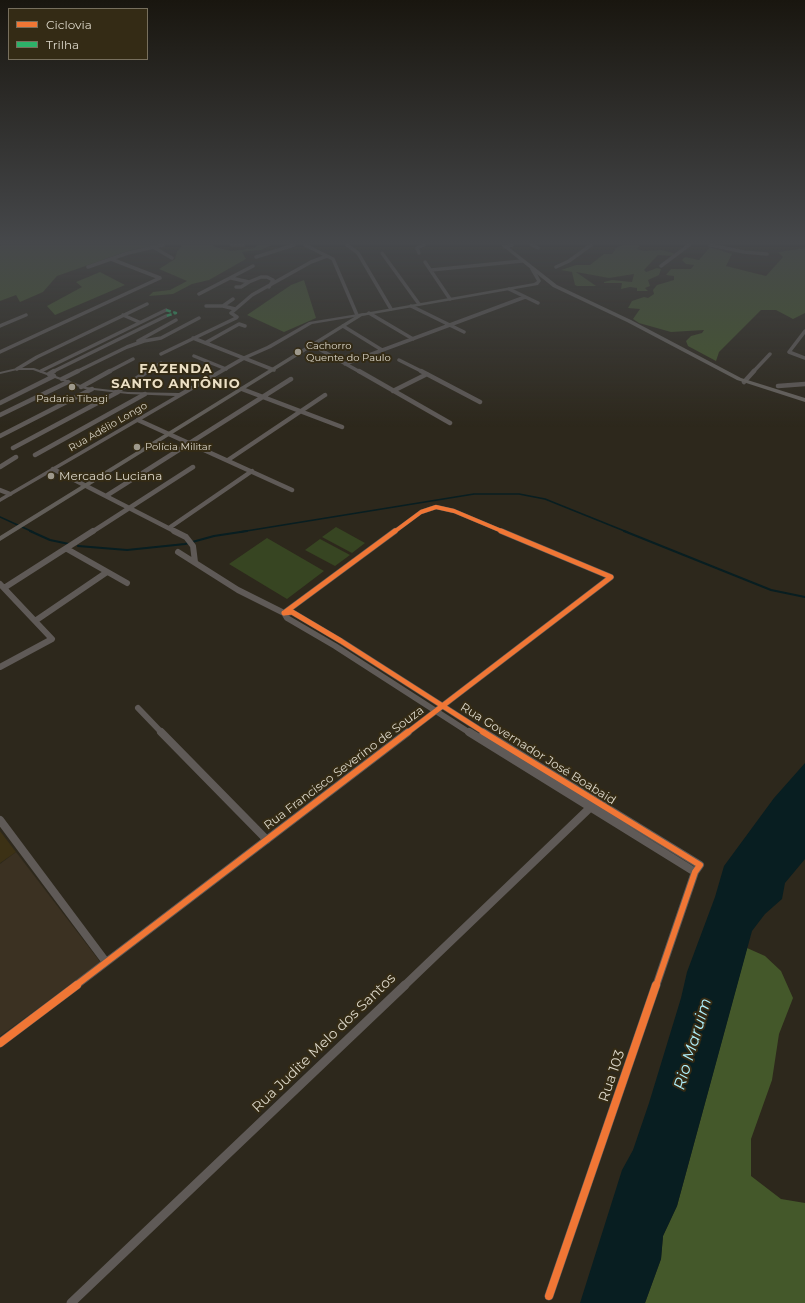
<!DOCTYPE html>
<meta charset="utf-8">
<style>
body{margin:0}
#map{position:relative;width:805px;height:1303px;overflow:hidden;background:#2d281c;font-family:Montserrat,sans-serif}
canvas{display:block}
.legend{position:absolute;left:8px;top:8px;width:140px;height:52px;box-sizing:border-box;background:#342b15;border:1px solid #776f5d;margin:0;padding:5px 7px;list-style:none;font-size:12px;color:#dbd6c8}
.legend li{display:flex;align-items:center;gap:8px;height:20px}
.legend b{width:20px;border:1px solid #776f5d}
</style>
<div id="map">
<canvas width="805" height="1303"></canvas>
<ul class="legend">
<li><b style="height:5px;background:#f07635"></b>Ciclovia</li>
<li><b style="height:5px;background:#2db169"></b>Trilha</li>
</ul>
</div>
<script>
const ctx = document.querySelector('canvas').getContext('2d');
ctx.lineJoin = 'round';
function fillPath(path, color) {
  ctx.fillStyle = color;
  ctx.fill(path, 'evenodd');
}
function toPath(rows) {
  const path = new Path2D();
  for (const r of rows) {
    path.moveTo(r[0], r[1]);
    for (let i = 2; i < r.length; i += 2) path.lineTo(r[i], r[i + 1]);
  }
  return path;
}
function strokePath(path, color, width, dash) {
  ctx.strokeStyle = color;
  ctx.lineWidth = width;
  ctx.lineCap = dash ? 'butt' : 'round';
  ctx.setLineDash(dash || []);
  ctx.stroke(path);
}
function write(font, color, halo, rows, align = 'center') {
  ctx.font = font + ' Montserrat,sans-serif';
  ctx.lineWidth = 4;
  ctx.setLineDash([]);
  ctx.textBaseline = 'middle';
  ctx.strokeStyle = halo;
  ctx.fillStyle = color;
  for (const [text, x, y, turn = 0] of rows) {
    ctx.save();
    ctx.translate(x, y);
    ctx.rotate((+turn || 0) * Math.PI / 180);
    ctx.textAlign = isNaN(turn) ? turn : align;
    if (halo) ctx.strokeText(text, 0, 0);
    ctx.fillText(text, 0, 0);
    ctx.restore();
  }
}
const industrial = toPath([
 [16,852,101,963,0,1036,0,864]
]);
const built = toPath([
 [0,831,16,852,0,863]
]);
const green = toPath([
 [336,527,365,543,352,553,322,537],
 [267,538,324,571,287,599,229,564],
 [320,539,350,555,335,566,305,550]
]);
const forest = toPath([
 [155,245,128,251,57,276,43,292,20,302,16,295,0,301,0,246,2,245],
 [180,245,214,245,212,246,231,251,254,248,258,245,271,245,261,250,242,252,246,259,209,280,192,284,173,294,149,296,153,292,170,290,187,281,159,269,175,259,177,251,182,246],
 [625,245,637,245,640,246,637,249,644,251,661,250,674,253,673,256,658,255,644,270,646,272,657,268,661,269,659,275,648,280,650,286,645,288,648,291,637,291,637,288,630,287,621,289,622,283,604,283,604,282,612,280,632,282,634,274,609,278,576,272,596,286,577,286,575,285,572,272,561,270,576,265,590,265,604,254,612,254,617,247],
 [710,247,732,254,726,266,766,276,783,257,778,252,805,248,805,313,793,319,776,310,761,310,719,352,716,361,688,346,686,341,691,336,702,333,704,330,671,332,639,323,633,319,640,309,628,308,632,301,644,297,648,298,654,294,653,290,657,285,674,280,674,276,666,275,671,269,691,269,694,265,686,264,682,260,685,257,699,260],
 [100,272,125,285,55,315,47,306,82,287,76,282],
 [304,280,316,318,284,332,247,315,291,285],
 [747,948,765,956,781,971,793,998,779,1034,772,1080,751,1139,751,1176,781,1199,805,1203,805,1303,645,1303,661,1259,663,1236,677,1206]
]);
const water = toPath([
 [805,763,805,859,785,883,782,899,765,914,752,931,677,1206,663,1236,661,1259,645,1303,580,1303,622,1170,633,1150,649,1103,681,998,687,972,715,897,724,866,774,798]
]);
const streamFar1 = toPath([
 [0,517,33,532],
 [240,532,474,494,519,494,545,499,627,532]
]);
const stream = toPath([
 [30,531,50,540,69,544],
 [624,531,771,590,805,597],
 [78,546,127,550,185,544,214,536,247,531]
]);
const minorFar4 = toPath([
 [232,245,243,245],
 [305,245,333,259,357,315],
 [347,245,358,253,391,309],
 [532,245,538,248],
 [710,245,744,252,767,254],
 [153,247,172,258],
 [505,247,512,245],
 [382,253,419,304],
 [419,253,417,248,424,245],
 [256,257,294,245],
 [425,262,450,299],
 [661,266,689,245],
 [88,267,128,253,163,245],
 [556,267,569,261,591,245],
 [431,270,522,261],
 [231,278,249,282,261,277,267,277,273,280,269,287],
 [236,287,241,287,249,282],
 [509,289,538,303],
 [199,294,253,266],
 [206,306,223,306,235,309],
 [223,306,233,299],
 [411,306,464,332],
 [369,313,413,339],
 [123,315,139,322],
 [0,326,26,315],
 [343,326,382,350],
 [805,331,789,352,805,358],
 [193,338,274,370],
 [138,341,176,320],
 [205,343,239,324,245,326],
 [312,345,360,372],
 [0,352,160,278,111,259],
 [161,354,236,318,237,317,231,313,252,295,311,262,327,256],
 [194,356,226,369],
 [399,360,423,372],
 [345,364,525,297],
 [17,369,37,357,147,304],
 [41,371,166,310],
 [52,372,166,316],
 [76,372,127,347,144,341,161,338,199,318],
 [108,372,133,359],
 [147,372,161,363],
 [753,372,770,354]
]);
const minorFar3 = toPath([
 [359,371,450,423],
 [421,371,480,402],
 [49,374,54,371],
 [62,379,78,371],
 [744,382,754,371],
 [778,386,805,384],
 [81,387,110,371],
 [242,389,342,427],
 [393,391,427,374],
 [116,392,148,371],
 [0,403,54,376],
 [0,415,68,382],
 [138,420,292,490],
 [0,436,92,389],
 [13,448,118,392],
 [35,455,145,394],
 [228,460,325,395],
 [0,467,16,457],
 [53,469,176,532],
 [0,490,10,494],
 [106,496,291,379],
 [169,528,252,471],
 [92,532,193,467],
 [394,532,421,512,436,507,454,511,504,532]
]);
const minorFar2 = toPath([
 [174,531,186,537,193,546,195,562],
 [67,549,127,583],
 [178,552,238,590,284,613,287,618,335,646,470,733],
 [0,584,52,639,0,667],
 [4,588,93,531],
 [284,613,395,531],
 [286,613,292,612,341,641,485,733],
 [35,621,107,572],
 [138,708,162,733],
 [407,733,611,577,501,531]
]);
const minorFar1 = toPath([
 [161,732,267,840],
 [469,732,695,872],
 [483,732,700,865,695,872,656,986],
 [0,820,106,962],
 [75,986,408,732],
 [404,986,596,802]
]);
const minor = toPath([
 [0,1043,77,985],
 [549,1296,656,985],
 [71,1303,405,985]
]);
const tertiary = toPath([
 [364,313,366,313,366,315,312,324,271,348,246,359,0,502,0,498,175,396,128,394,85,389,33,370,17,370,0,374,0,372,17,368,34,368,86,387,128,392,179,393,242,357,267,346,309,322,364,313]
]);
const secondary = toPath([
 [532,268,534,268,541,281,538,285,362,316,0,541,0,536,359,314,534,283,537,281,530,269,532,268]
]);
const primary = toPath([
 [501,245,506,245,557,285,631,320,741,378,805,398,805,402,737,380,627,322,553,287,501,245]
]);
const quiet = toPath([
 [166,310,176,313,166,316]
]);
const cyclewayFar3 = toPath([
 [394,532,421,512,436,507,454,511,504,532]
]);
const cyclewayFar2 = toPath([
 [284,613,292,612,341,641,485,733],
 [284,613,395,531],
 [407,733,611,577,501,531]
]);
const cyclewayFar1 = toPath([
 [483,732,700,865,695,872,656,986],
 [75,986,408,732]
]);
const cycleway = toPath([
 [0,1043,77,985],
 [549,1296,656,985]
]);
const markers = [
 [298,352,4,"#9e998c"],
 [72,387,4,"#9e998c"],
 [137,447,4,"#9e998c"],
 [51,476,4,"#9e998c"]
];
const farPoinames = [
 ["Cachorro",306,346],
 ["Quente do Paulo",306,358],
 ["Padaria Tibagi",72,399,"center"],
 ["Polícia Militar",145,447]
];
const farStreetnames = [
 ["Rua Adélio Longo",108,427,-30]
];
const poiNames = [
 ["Mercado Luciana",59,476]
];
const streetNames = [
 ["Rua Governador José Boabaid",538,754,32],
 ["Rua Francisco Severino de Souza",344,768,-37]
];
const farDistrictnames = [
 ["FAZENDA",176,369],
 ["SANTO ANTÔNIO",176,384]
];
const nearStreetnames = [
 ["Rua Judite Melo dos Santos",324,1043,-44],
 ["Rua 103",612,1076,-71]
];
const nearWaternames = [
 ["Rio Maruim",693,1044,-73]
];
fillPath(industrial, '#3b3122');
fillPath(built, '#3c3115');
fillPath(green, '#374522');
fillPath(forest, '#44582a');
fillPath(water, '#081e21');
strokePath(streamFar1, '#081e21', 1.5);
strokePath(stream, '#081e21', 2);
strokePath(minorFar4, '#5f5a57', 3.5);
strokePath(minorFar3, '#5f5a57', 4.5);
strokePath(minorFar2, '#5f5a57', 6);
strokePath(minorFar1, '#5f5a57', 8);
strokePath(minor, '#5f5a57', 9);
fillPath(tertiary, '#5f5a57');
fillPath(secondary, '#625e59');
fillPath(primary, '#68645f');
strokePath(quiet, '#2db169', 2.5, [5, 2.5]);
strokePath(cyclewayFar3, '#f07635', 4);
strokePath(cyclewayFar2, '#f07635', 5);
strokePath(cyclewayFar1, '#f07635', 6);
strokePath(cycleway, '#f07635', 8);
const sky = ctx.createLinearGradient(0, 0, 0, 427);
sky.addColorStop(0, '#19160f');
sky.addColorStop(0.57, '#46484b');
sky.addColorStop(1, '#46484b00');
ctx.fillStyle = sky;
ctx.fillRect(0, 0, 805, 427);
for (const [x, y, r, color] of markers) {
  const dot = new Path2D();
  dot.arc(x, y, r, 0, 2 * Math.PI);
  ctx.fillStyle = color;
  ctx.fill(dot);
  strokePath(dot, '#342b15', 1.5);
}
write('10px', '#dbd6c8', '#342b15', farPoinames, 'left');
write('10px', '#dbd6c8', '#342b15', farStreetnames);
write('12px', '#dbd6c8', '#342b15', poiNames, 'left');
write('12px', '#dbd6c8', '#342b15', streetNames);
ctx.letterSpacing = '1px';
write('bold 13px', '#ebdfc4', '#342b15', farDistrictnames);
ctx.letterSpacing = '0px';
write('14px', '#dbd6c8', '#342b15', nearStreetnames);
write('italic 16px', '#aff0fc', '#342b15', nearWaternames);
</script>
